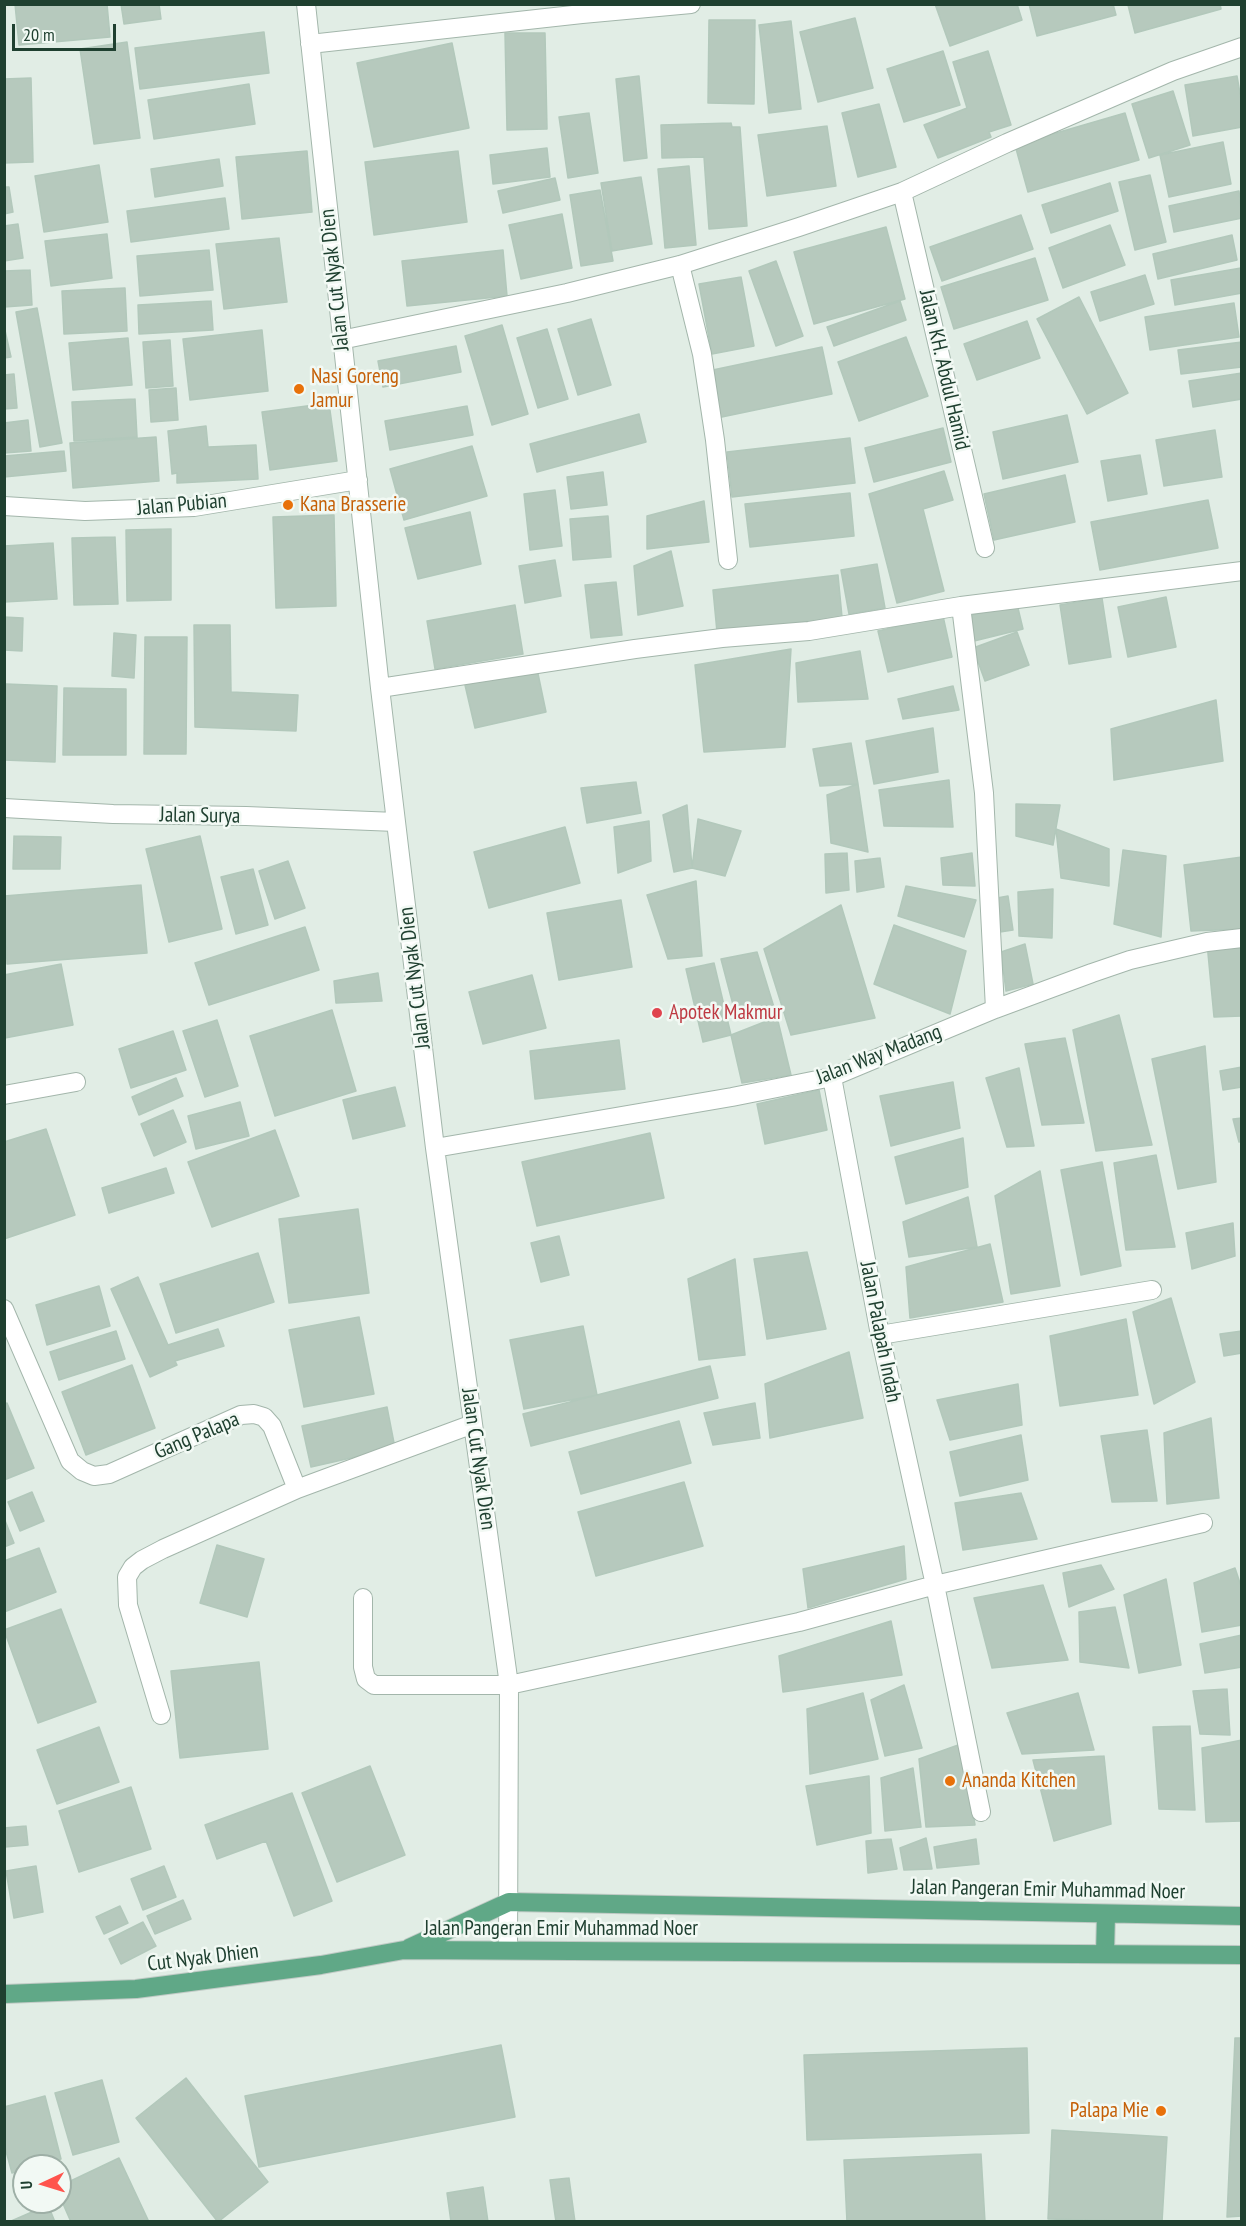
<!DOCTYPE html>
<style>
body{margin:0}
#map{position:relative;width:1246px;height:2226px;overflow:hidden;background:#e1ede5;font-family:"PT Sans Narrow",sans-serif}
canvas{display:block}
.frame{position:absolute;inset:0;border:6px solid #1f4030;pointer-events:none}
.north{position:absolute;left:12px;top:2154px;width:60px;height:60px;box-sizing:border-box;background:#f2f9f4;border:2px solid #9eafa6;border-radius:50%;rotate:266deg;font-size:16px;font-weight:700;line-height:24px;text-align:center;color:#1f4030}
.north::after{content:'';display:block;margin:auto;width:21px;height:27px;background:#ff544d;clip-path:polygon(50% 0,100% 100%,50% 72%,0 100%)}
.scale{position:absolute;left:12px;top:24px;width:104px;height:27px;box-sizing:border-box;border:3px solid #1f4030;border-top:0;padding-left:8px;font-size:18px;line-height:21px;white-space:nowrap;color:#1f4030;-webkit-text-stroke:4px #f2f9f4;paint-order:stroke}
</style>
<div id="map">
<canvas width="1246" height="2226"></canvas>
<div class="frame"></div>
<div class="north">U</div>
<div class="scale">20 m</div>
</div>
<script>
const ctx = document.querySelector('canvas').getContext('2d');
ctx.lineJoin = 'round';
function fillPath(path, color) {
  ctx.fillStyle = color;
  ctx.fill(path, 'evenodd');
}
function toPath(rows) {
  const path = new Path2D();
  for (const r of rows) {
    path.moveTo(r[0], r[1]);
    for (let i = 2; i < r.length; i += 2) path.lineTo(r[i], r[i + 1]);
  }
  return path;
}
function strokePath(path, color, width, dash) {
  ctx.strokeStyle = color;
  ctx.lineWidth = width;
  ctx.lineCap = dash ? 'butt' : 'round';
  ctx.setLineDash(dash || []);
  ctx.stroke(path);
}
function write(font, color, halo, rows, align = 'center') {
  ctx.font = font + ' "PT Sans Narrow",sans-serif';
  ctx.lineWidth = 5;
  ctx.setLineDash([]);
  ctx.textBaseline = 'middle';
  ctx.strokeStyle = halo;
  ctx.fillStyle = color;
  for (const [text, x, y, turn = 0] of rows) {
    ctx.save();
    ctx.translate(x, y);
    ctx.rotate((+turn || 0) * Math.PI / 180);
    ctx.textAlign = isNaN(turn) ? turn : align;
    if (halo) ctx.strokeText(text, 0, 0);
    ctx.fillText(text, 0, 0);
    ctx.restore();
  }
}
const building = toPath([
 [15,4,107,4,110,37,19,45,15,4],
 [121,4,159,4,161,19,124,24,121,4],
 [935,4,1017,4,1022,20,950,46,935,4],
 [1029,4,1113,4,1116,15,1037,36,1029,4],
 [1132,4,1220,4,1221,9,1135,33,1128,5,1132,4],
 [855,18,873,88,818,102,800,32,855,18],
 [709,20,755,20,754,104,708,103,709,20],
 [791,21,801,109,769,113,759,25,791,21],
 [264,32,269,73,140,89,135,48,264,32],
 [505,33,545,33,547,129,507,130,505,33],
 [127,42,140,138,94,144,80,49,127,42],
 [452,43,469,128,374,147,357,63,452,43],
 [943,51,960,105,904,122,887,69,943,51],
 [988,51,1011,125,989,132,991,137,938,158,924,125,967,108,953,62,988,51],
 [639,76,647,158,624,161,616,79,639,76],
 [1237,76,1242,105,1242,127,1193,136,1185,85,1237,76],
 [31,78,33,162,4,163,4,79,31,78],
 [249,84,255,124,154,139,148,100,249,84],
 [1173,91,1190,145,1149,158,1132,104,1173,91],
 [879,104,896,167,858,177,842,113,879,104],
 [589,113,598,173,568,178,559,117,589,113],
 [1125,113,1139,160,1028,192,1015,145,1125,113],
 [731,123,732,127,740,127,747,226,709,229,704,157,662,158,661,125,731,123],
 [827,126,836,186,767,196,758,135,827,126],
 [1223,142,1231,184,1169,197,1160,155,1223,142],
 [547,148,550,177,493,184,490,155,547,148],
 [307,151,312,212,242,219,236,157,307,151],
 [458,151,467,222,374,235,365,162,458,151],
 [219,159,223,186,155,197,151,169,219,159],
 [99,165,108,222,44,232,35,176,99,165],
 [689,166,696,245,665,248,658,169,689,166],
 [1150,175,1166,242,1135,250,1119,182,1150,175],
 [641,177,652,244,612,251,601,183,641,177],
 [555,178,560,200,503,213,498,191,555,178],
 [1110,183,1118,211,1051,233,1042,205,1110,183],
 [4,187,9,187,13,212,4,214,4,187],
 [600,190,613,261,581,266,570,195,600,190],
 [1239,191,1242,218,1174,232,1169,206,1239,191],
 [225,198,229,229,131,242,127,211,225,198],
 [562,214,572,268,521,279,509,225,562,214],
 [1021,215,1033,249,942,281,930,247,1021,215],
 [18,224,23,258,4,261,4,226,18,224],
 [1110,225,1125,265,1063,288,1049,248,1110,225],
 [886,227,905,299,814,324,794,252,886,227],
 [107,234,112,278,51,286,45,241,107,234],
 [1232,235,1237,260,1158,279,1153,254,1232,235],
 [279,238,287,302,224,309,216,244,279,238],
 [209,250,213,290,140,296,137,256,209,250],
 [503,250,507,296,407,306,402,261,503,250],
 [1035,258,1048,300,954,329,941,287,1035,258],
 [776,261,803,336,776,346,749,271,776,261],
 [1241,268,1242,293,1175,305,1171,280,1241,268],
 [30,270,32,305,4,307,4,271,30,270],
 [1145,275,1154,304,1100,321,1091,292,1145,275],
 [741,277,754,346,712,354,699,284,741,277],
 [125,288,127,331,64,334,62,291,125,288],
 [1079,297,1128,393,1087,414,1037,319,1079,297],
 [211,301,213,330,139,334,138,305,211,301],
 [900,301,906,320,834,346,827,327,900,301],
 [1234,303,1239,337,1150,350,1145,317,1234,303],
 [37,308,62,443,40,447,16,312,37,308],
 [591,319,611,385,578,395,558,329,591,319],
 [1027,321,1040,358,977,380,964,344,1027,321],
 [502,325,528,414,492,425,465,336,502,325],
 [4,326,11,357,4,358,4,326],
 [547,329,568,399,538,408,517,338,547,329],
 [262,330,268,391,190,400,183,339,262,330],
 [906,337,928,396,859,421,838,362,906,337],
 [128,338,132,385,73,390,69,343,128,338],
 [170,340,173,386,146,388,143,342,170,340],
 [1242,342,1242,367,1181,374,1178,350,1242,342],
 [456,346,461,372,383,387,378,361,456,346],
 [822,347,832,394,717,418,708,371,822,347],
 [1242,373,1242,399,1193,407,1189,381,1242,373],
 [14,374,17,408,4,409,4,375,14,374],
 [176,388,178,420,151,422,149,390,176,388],
 [135,399,137,437,74,441,72,402,135,399],
 [329,403,337,461,270,470,262,412,329,403],
 [467,406,473,435,390,450,385,421,467,406],
 [639,414,646,442,537,472,530,444,639,414],
 [1067,415,1078,462,1003,479,993,432,1067,415],
 [28,420,31,451,4,453,4,423,28,420],
 [206,426,208,447,256,445,258,479,177,483,177,473,172,474,168,431,206,426],
 [943,428,951,462,874,482,865,448,943,428],
 [1215,430,1222,477,1164,486,1156,440,1215,430],
 [156,437,159,481,73,488,70,443,156,437],
 [850,438,855,483,732,497,727,452,850,438],
 [472,446,487,496,404,520,390,469,472,446],
 [64,451,66,471,4,477,4,456,64,451],
 [1140,455,1147,494,1108,501,1101,461,1140,455],
 [944,471,953,500,923,509,944,591,897,603,869,494,944,471],
 [603,472,607,505,571,509,567,477,603,472],
 [1065,475,1075,522,994,540,984,494,1065,475],
 [555,490,562,546,530,550,524,494,555,490],
 [850,493,854,536,750,547,745,504,850,493],
 [1208,500,1218,548,1100,570,1091,522,1208,500],
 [704,501,709,542,647,549,647,516,704,501],
 [470,512,481,564,418,579,405,528,470,512],
 [334,515,336,606,276,608,273,517,334,515],
 [608,516,611,557,573,560,570,519,608,516],
 [171,529,171,600,127,601,126,530,171,529],
 [115,537,118,604,74,605,72,538,115,537],
 [53,543,57,599,4,602,4,546,53,543],
 [671,551,683,606,638,615,634,566,671,551],
 [555,560,561,596,525,603,519,566,555,560],
 [877,564,885,608,849,614,841,570,877,564],
 [838,575,842,617,717,632,713,590,838,575],
 [616,582,622,635,591,638,585,585,616,582],
 [1166,597,1176,647,1128,657,1118,607,1166,597],
 [1102,598,1111,657,1069,664,1060,605,1102,598],
 [1017,604,1023,629,970,642,964,617,1017,604],
 [515,605,523,654,435,669,427,621,515,605],
 [943,616,952,657,888,672,878,631,943,616],
 [4,617,23,618,22,651,4,650,4,617],
 [194,625,230,625,231,692,298,695,296,731,195,727,194,625],
 [1017,632,1029,665,985,681,973,648,1017,632],
 [114,633,136,635,134,678,112,676,114,633],
 [145,637,187,637,186,754,144,754,145,637],
 [791,649,785,747,704,752,695,665,791,649],
 [860,651,868,699,798,702,796,663,860,651],
 [537,669,546,712,475,728,465,685,537,669],
 [6,684,57,686,55,762,4,760,6,684],
 [953,686,959,710,903,719,898,699,953,686],
 [64,688,126,689,126,755,63,755,64,688],
 [1216,700,1223,761,1114,780,1111,729,1216,700],
 [933,728,938,772,874,784,866,741,933,728],
 [851,743,858,784,820,786,813,749,851,743],
 [949,780,953,827,884,826,879,790,949,780],
 [636,782,641,813,587,823,581,788,636,782],
 [858,784,868,852,831,843,827,795,858,784],
 [1016,804,1060,805,1053,845,1016,836,1016,804],
 [687,805,692,868,674,872,663,815,687,805],
 [698,819,741,831,725,876,692,868,698,819],
 [649,821,651,861,618,873,614,827,649,821],
 [565,827,580,883,489,908,474,852,565,827],
 [1056,829,1109,849,1109,886,1061,878,1056,829],
 [14,836,61,837,60,869,13,869,14,836],
 [200,836,222,929,169,942,146,849,200,836],
 [1123,850,1166,856,1161,937,1114,924,1123,850],
 [847,853,849,890,826,893,825,854,847,853],
 [972,853,975,886,943,885,941,858,972,853],
 [1242,857,1242,929,1191,931,1184,865,1242,857],
 [880,858,884,887,857,892,855,861,880,858],
 [288,861,305,908,275,919,259,871,288,861],
 [253,869,268,925,236,934,221,877,253,869],
 [696,881,702,956,668,959,647,895,696,881],
 [141,885,147,953,7,964,4,896,141,885],
 [906,886,976,900,964,937,898,916,906,886],
 [1053,889,1052,938,1019,936,1018,892,1053,889],
 [1008,896,1013,930,1000,932,997,898,1008,896],
 [621,900,632,967,559,980,547,913,621,900],
 [841,905,875,1018,791,1035,764,949,841,905],
 [894,925,966,951,950,1014,874,984,894,925],
 [305,927,319,970,209,1005,195,963,305,927],
 [1207,943,1242,945,1242,1016,1214,1017,1207,943],
 [1025,944,1033,984,1006,991,1001,952,1025,944],
 [757,952,777,1017,737,1020,721,959,757,952],
 [714,963,731,1035,703,1042,686,969,714,963],
 [61,964,73,1025,5,1038,4,975,61,964],
 [378,973,382,1001,336,1003,334,981,378,973],
 [532,975,546,1028,483,1044,469,992,532,975],
 [332,1010,356,1091,275,1116,250,1036,332,1010],
 [1119,1015,1152,1145,1096,1151,1073,1030,1119,1015],
 [777,1017,791,1075,742,1083,731,1035,777,1017],
 [217,1020,238,1086,205,1097,183,1031,217,1020],
 [173,1031,186,1070,131,1088,119,1049,173,1031],
 [1065,1038,1084,1123,1042,1125,1025,1044,1065,1038],
 [619,1040,625,1089,535,1099,530,1051,619,1040],
 [1205,1046,1216,1182,1178,1189,1152,1059,1205,1046],
 [1242,1067,1242,1087,1223,1090,1220,1071,1242,1067],
 [1019,1068,1034,1146,1007,1147,986,1078,1019,1068],
 [176,1078,183,1096,139,1115,132,1097,176,1078],
 [953,1082,960,1128,891,1146,880,1096,953,1082],
 [395,1087,405,1126,353,1139,343,1100,395,1087],
 [819,1090,827,1130,765,1144,757,1104,819,1090],
 [240,1102,249,1136,196,1149,188,1116,240,1102],
 [173,1110,186,1142,154,1156,141,1124,173,1110],
 [1242,1118,1242,1141,1239,1142,1233,1119,1242,1118],
 [46,1129,75,1215,4,1239,4,1142,46,1129],
 [275,1130,299,1196,212,1227,188,1162,275,1130],
 [650,1133,664,1198,537,1226,522,1162,650,1133],
 [963,1138,968,1187,906,1204,895,1157,963,1138],
 [1156,1155,1175,1247,1126,1250,1114,1163,1156,1155],
 [1102,1162,1121,1266,1081,1275,1061,1170,1102,1162],
 [166,1168,174,1193,109,1213,102,1188,166,1168],
 [1040,1171,1060,1286,1011,1294,995,1196,1040,1171],
 [968,1197,977,1247,909,1257,903,1222,968,1197],
 [358,1209,369,1293,289,1303,279,1219,358,1209],
 [1233,1223,1235,1256,1192,1269,1186,1233,1233,1223],
 [559,1236,569,1275,541,1282,531,1243,559,1236],
 [990,1244,1003,1302,910,1318,906,1267,990,1244],
 [807,1252,826,1329,767,1339,754,1259,807,1252],
 [258,1253,274,1302,176,1333,160,1284,258,1253],
 [735,1259,745,1355,699,1360,688,1279,735,1259],
 [138,1277,168,1345,218,1329,224,1346,175,1361,177,1365,150,1377,111,1289,138,1277],
 [99,1286,110,1326,47,1345,36,1305,99,1286],
 [1171,1298,1195,1382,1154,1404,1133,1312,1171,1298],
 [359,1317,374,1394,304,1407,289,1330,359,1317],
 [1126,1319,1138,1395,1060,1406,1050,1336,1126,1319],
 [583,1326,597,1395,524,1409,510,1340,583,1326],
 [116,1331,125,1359,59,1380,50,1352,116,1331],
 [1242,1331,1242,1353,1224,1356,1220,1334,1242,1331],
 [849,1352,863,1418,770,1438,765,1384,849,1352],
 [132,1365,155,1428,86,1455,62,1392,132,1365],
 [710,1366,718,1398,531,1446,523,1414,710,1366],
 [1018,1384,1022,1425,950,1440,937,1400,1018,1384],
 [7,1403,34,1468,4,1480,4,1404,7,1403],
 [755,1403,760,1438,713,1445,704,1413,755,1403],
 [387,1407,395,1448,311,1467,302,1426,387,1407],
 [1211,1418,1219,1498,1167,1504,1164,1433,1211,1418],
 [679,1421,691,1463,581,1494,569,1452,679,1421],
 [1147,1430,1157,1501,1112,1502,1101,1436,1147,1430],
 [1021,1435,1028,1480,960,1496,950,1452,1021,1435],
 [684,1482,703,1546,596,1576,578,1512,684,1482],
 [32,1492,44,1521,20,1531,8,1502,32,1492],
 [1021,1493,1037,1539,963,1550,955,1503,1021,1493],
 [4,1518,14,1543,4,1547,4,1518],
 [217,1545,264,1559,247,1617,200,1603,217,1545],
 [904,1546,906,1579,808,1608,803,1569,904,1546],
 [39,1548,56,1592,4,1612,4,1561,39,1548],
 [1101,1565,1114,1589,1069,1607,1063,1573,1101,1565],
 [1235,1568,1242,1589,1242,1625,1202,1632,1194,1583,1235,1568],
 [1166,1579,1181,1665,1139,1673,1124,1595,1166,1579],
 [1043,1585,1068,1660,992,1668,974,1598,1043,1585],
 [1115,1607,1129,1668,1080,1662,1079,1612,1115,1607],
 [61,1609,96,1702,38,1723,4,1630,61,1609],
 [891,1621,902,1675,783,1692,779,1656,891,1621],
 [1242,1635,1242,1667,1205,1673,1200,1644,1242,1635],
 [259,1662,268,1749,180,1758,171,1671,259,1662],
 [904,1685,922,1748,885,1756,871,1700,904,1685],
 [1227,1689,1230,1735,1200,1734,1193,1691,1227,1689],
 [863,1693,878,1759,810,1774,807,1709,863,1693],
 [1078,1693,1094,1750,1022,1754,1007,1713,1078,1693],
 [1190,1726,1195,1810,1159,1809,1153,1727,1190,1726],
 [99,1727,119,1782,57,1804,37,1750,99,1727],
 [1242,1740,1242,1821,1206,1822,1202,1748,1242,1740],
 [961,1744,975,1825,926,1827,919,1759,961,1744],
 [1104,1756,1111,1824,1054,1841,1033,1760,1104,1756],
 [370,1766,405,1855,337,1882,302,1793,370,1766],
 [913,1768,921,1827,885,1831,881,1778,913,1768],
 [869,1776,871,1833,817,1845,806,1786,869,1776],
 [131,1787,151,1849,79,1872,59,1811,131,1787],
 [292,1793,332,1901,294,1916,266,1841,217,1859,205,1825,292,1793],
 [26,1826,28,1845,5,1847,4,1828,26,1826],
 [926,1838,932,1869,904,1870,900,1848,926,1838],
 [891,1839,897,1869,868,1873,866,1841,891,1839],
 [976,1839,979,1864,937,1868,934,1847,976,1839],
 [36,1866,43,1912,14,1918,6,1871,36,1866],
 [164,1866,176,1897,143,1910,131,1879,164,1866],
 [183,1900,191,1919,155,1934,147,1916,183,1900],
 [120,1906,128,1923,104,1934,96,1917,120,1906],
 [143,1922,156,1946,121,1964,109,1939,143,1922],
 [1235,2038,1242,2038,1242,2216,1227,2217,1235,2038],
 [501,2045,515,2117,259,2167,245,2096,501,2045],
 [1027,2048,1029,2133,807,2140,804,2055,1027,2048],
 [186,2078,268,2182,218,2222,136,2118,186,2078],
 [102,2080,119,2142,73,2155,55,2093,102,2080],
 [45,2096,61,2159,36,2166,24,2166,24,2169,12,2173,4,2144,4,2107,45,2096],
 [1052,2130,1167,2137,1162,2222,1048,2219,1052,2130],
 [981,2154,985,2222,847,2222,844,2160,981,2154],
 [119,2158,149,2222,71,2222,60,2197,60,2186,119,2158],
 [569,2178,575,2222,556,2222,550,2180,569,2178],
 [483,2187,488,2222,451,2222,447,2193,483,2187],
 [48,2205,55,2222,9,2222,48,2205]
]);
const minor = toPath([
 [306,4,380,688,435,1148,509,1685,508,1950],
 [310,44,582,14,691,4],
 [902,192,985,548],
 [680,265,702,354,715,440,728,560],
 [341,340,567,293,680,265,799,227,902,192,1007,143,1173,71,1242,47],
 [4,506,85,511,194,507,358,480],
 [961,606,984,793,995,1009],
 [380,688,635,649,722,638,809,631,961,606,1242,571],
 [4,808,113,814,246,816,396,822],
 [832,1077,880,1335,935,1585,981,1812],
 [4,1095,76,1082],
 [435,1148,732,1097,832,1077,995,1009,1092,973,1130,960,1207,942,1242,938],
 [4,1309,70,1461,82,1471,94,1476,109,1474,241,1415,254,1414,264,1417,272,1426,297,1489,473,1424],
 [880,1335,1152,1290],
 [363,1598,363,1667,366,1679,374,1685,509,1685,799,1622,935,1585,1203,1523],
 [161,1715,128,1605,127,1577,133,1567,142,1560,163,1549,297,1489]
]);
const major = toPath([
 [409,1948,509,1902,1242,1916],
 [1105,1954,1106,1914],
 [4,1994,136,1989,321,1965,404,1950,1242,1955]
]);
const markers = [
 [299,389,6,"#e8710a"],
 [288,505,6,"#e8710a"],
 [657,1013,6,"#e0444e"],
 [950,1781,6,"#e8710a"],
 [1161,2111,6,"#e8710a"]
];
const streetNames = [
 ["Jalan Cut Nyak Dien",335,280,-96],
 ["Jalan KH. Abdul Hamid",944,370,77],
 ["Jalan Pubian",182,505,-5],
 ["Jalan Surya",200,816,1],
 ["Jalan Cut Nyak Dien",415,978,-97],
 ["Jalan Way Madang",879,1055,-21],
 ["Jalan Palapah Indah",880,1332,79],
 ["Gang Palapa",197,1436,-23],
 ["Jalan Cut Nyak Dien",478,1459,82],
 ["Jalan Pangeran Emir Muhammad Noer",1048,1890,1],
 ["Jalan Pangeran Emir Muhammad Noer",561,1929],
 ["Cut Nyak Dhien",203,1958,-7]
];
const foodNames = [
 ["Nasi Goreng",311,377],
 ["Jamur",311,401],
 ["Kana Brasserie",300,505],
 ["Ananda Kitchen",962,1781],
 ["Palapa Mie",1149,2111,"right"]
];
const healthNames = [
 ["Apotek Makmur",669,1013]
];
fillPath(building, '#b6c9bd');
strokePath(building, '#b2c8bb', 1.5);
strokePath(minor, '#a3b6ab', 20);
strokePath(major, '#c0cac5', 20);
strokePath(minor, '#fff', 18);
strokePath(major, '#60a887', 18);
for (const [x, y, r, color] of markers) {
  const dot = new Path2D();
  dot.arc(x, y, r, 0, 2 * Math.PI);
  ctx.fillStyle = color;
  ctx.fill(dot);
  strokePath(dot, '#f2f9f4', 2);
}
write('21px', '#1f4030', '#f2f9f4', streetNames);
write('21px', '#c56008', '#f2f9f4', foodNames, 'left');
write('21px', '#be3a42', '#f2f9f4', healthNames, 'left');
</script>
